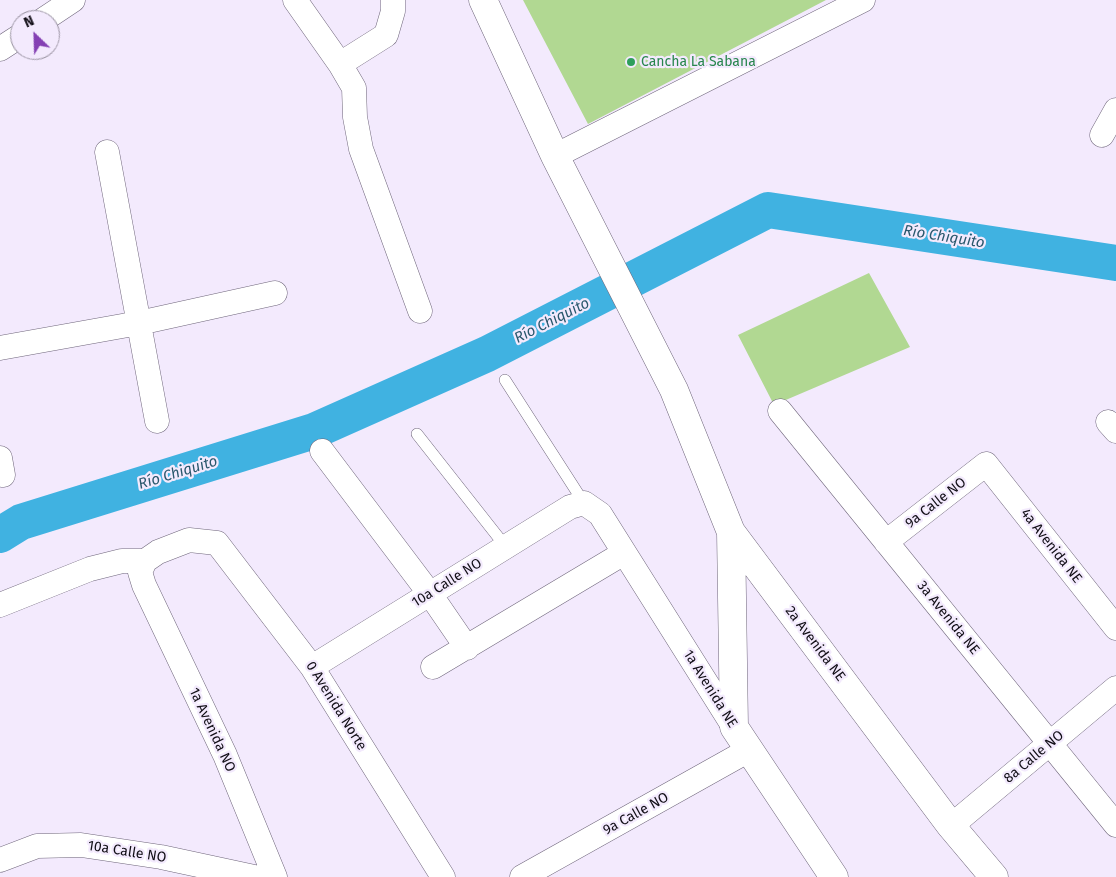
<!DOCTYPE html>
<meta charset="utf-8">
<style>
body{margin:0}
#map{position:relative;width:1116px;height:877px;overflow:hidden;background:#f3eafd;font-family:"Fira Sans",sans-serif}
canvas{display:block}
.north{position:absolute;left:10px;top:10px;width:50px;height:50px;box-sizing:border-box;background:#f3eafd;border:1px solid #9992a1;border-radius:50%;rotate:336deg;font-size:14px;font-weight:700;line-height:20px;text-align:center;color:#110e16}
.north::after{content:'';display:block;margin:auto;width:18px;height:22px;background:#8440b3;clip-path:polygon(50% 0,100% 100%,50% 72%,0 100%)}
</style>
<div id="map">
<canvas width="1116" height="877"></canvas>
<div class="north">N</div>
</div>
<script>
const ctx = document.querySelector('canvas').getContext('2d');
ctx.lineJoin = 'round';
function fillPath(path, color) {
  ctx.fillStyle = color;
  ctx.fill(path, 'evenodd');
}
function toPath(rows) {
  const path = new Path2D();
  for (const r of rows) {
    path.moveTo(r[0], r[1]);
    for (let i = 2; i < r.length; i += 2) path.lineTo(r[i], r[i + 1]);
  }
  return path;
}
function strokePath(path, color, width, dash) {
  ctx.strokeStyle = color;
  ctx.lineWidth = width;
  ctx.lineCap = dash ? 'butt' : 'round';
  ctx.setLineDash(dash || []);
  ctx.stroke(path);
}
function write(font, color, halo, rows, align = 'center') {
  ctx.font = font + ' "Fira Sans",sans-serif';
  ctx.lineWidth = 4.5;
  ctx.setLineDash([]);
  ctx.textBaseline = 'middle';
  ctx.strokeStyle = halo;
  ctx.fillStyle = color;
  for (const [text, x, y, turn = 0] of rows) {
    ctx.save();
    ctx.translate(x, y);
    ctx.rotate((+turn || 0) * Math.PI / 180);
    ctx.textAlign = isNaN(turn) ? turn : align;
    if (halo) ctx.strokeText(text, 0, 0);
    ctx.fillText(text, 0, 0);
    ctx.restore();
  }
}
const green = toPath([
 [523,0,826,0,588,124],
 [869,273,910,347,774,405,738,335]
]);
const river = toPath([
 [0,535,21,522,314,431,487,354,768,210,1116,263]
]);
const lane = toPath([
 [505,380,584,503],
 [417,434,506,547]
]);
const street = toPath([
 [295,0,340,64,386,35,393,11,393,0],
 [43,20,73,0],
 [0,49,20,36],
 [340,64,354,88,355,117,361,149,420,311],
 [1102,135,1116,110],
 [107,152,157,421],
 [555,156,863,0],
 [0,348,139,323,275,293],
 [780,411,1116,825],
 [1108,422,1116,431],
 [322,451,430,594,467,648],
 [0,458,3,475],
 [886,542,986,464,1116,628],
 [0,605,90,569,122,561,145,561],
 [312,667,570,507,584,503,600,514,734,727],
 [433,667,624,553],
 [951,826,1116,688],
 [0,860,37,846,81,845,161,857,254,877],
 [275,877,225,755,144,585,140,572,145,561,158,552,189,540,217,543,312,667,443,877],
 [522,877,749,750]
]);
const secondary = toPath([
 [483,0,555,156,674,390,731,532,951,826,994,877],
 [731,532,734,727,834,877]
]);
const markers = [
 [631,62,5,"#2e9e5b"]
];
const leisureNames = [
 ["Cancha La Sabana",641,62]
];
const streetNames = [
 ["9a Calle NO",936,503,-38],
 ["4a Avenida NE",1051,546,52],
 ["10a Calle NO",447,583,-32],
 ["3a Avenida NE",948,618,51],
 ["2a Avenida NE",815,644,53],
 ["1a Avenida NE",710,689,58],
 ["0 Avenida Norte",336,706,58],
 ["1a Avenida NO",212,730,65],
 ["8a Calle NO",1034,757,-40],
 ["9a Calle NO",636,814,-29],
 ["10a Calle NO",127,852,9]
];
const waterNames = [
 ["Río Chiquito",944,237,9],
 ["Río Chiquito",552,321,-27],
 ["Río Chiquito",178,473,-17]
];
fillPath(green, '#b1d892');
strokePath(river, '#40b2e1', 36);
strokePath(lane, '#6f667b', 12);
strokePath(street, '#6f667b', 25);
strokePath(secondary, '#6f667b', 29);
strokePath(lane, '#fff', 11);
strokePath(street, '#fff', 24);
strokePath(secondary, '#fff', 28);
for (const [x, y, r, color] of markers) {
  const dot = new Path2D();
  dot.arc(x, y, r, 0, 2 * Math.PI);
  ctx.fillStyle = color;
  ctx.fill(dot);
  strokePath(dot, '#f3eafd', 2);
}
write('14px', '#27864d', '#f3eafd', leisureNames, 'left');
write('14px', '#110e16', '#f3eafd', streetNames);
write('italic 15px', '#2a586d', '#f3eafd', waterNames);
</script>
